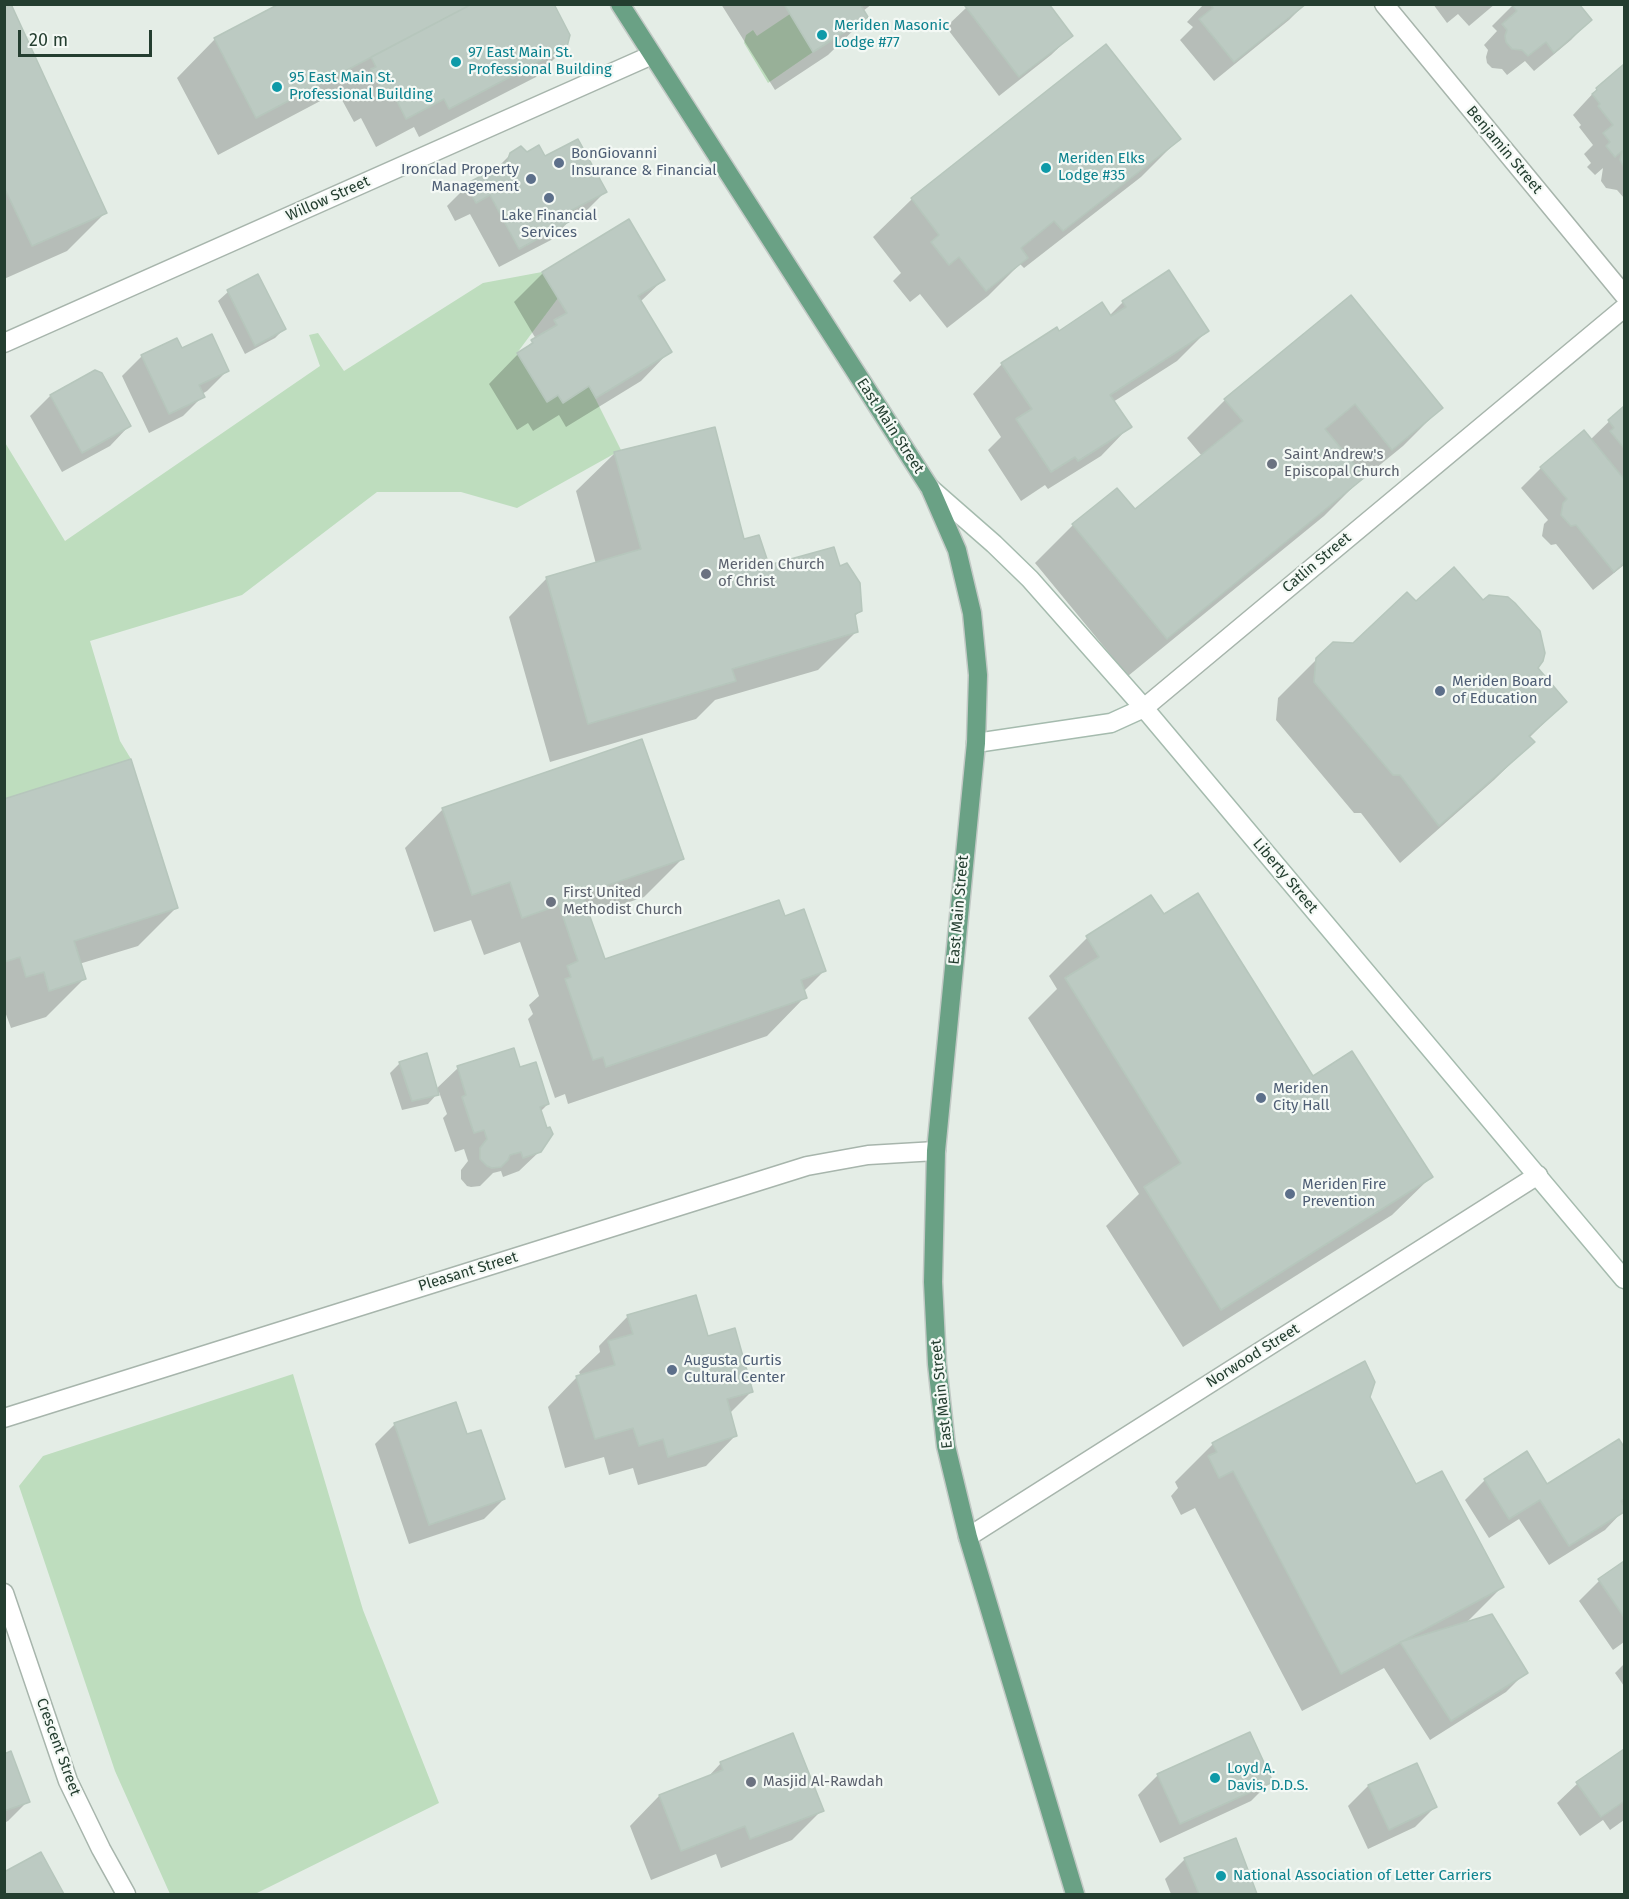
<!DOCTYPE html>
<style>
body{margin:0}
#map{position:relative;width:1629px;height:1899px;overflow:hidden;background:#e4ede6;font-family:"Fira Sans",sans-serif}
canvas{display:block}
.frame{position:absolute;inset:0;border:6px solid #243e30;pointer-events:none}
.scale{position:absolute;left:18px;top:30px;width:134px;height:27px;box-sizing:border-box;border:3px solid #243e30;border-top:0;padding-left:8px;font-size:18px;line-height:21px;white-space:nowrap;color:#243e30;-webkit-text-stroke:4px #f4f9f5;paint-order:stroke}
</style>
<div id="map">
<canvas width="1629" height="1899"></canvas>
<div class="frame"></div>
<div class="scale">20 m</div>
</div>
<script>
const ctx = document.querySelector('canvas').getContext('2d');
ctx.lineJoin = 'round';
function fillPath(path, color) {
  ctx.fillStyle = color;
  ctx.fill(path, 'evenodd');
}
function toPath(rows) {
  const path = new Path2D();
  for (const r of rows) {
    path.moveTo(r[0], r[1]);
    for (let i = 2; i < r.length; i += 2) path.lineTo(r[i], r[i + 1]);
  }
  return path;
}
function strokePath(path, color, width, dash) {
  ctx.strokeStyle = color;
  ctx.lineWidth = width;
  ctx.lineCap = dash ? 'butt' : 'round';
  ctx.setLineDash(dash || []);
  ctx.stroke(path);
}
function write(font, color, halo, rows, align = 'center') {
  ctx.font = font + ' "Fira Sans",sans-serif';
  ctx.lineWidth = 4.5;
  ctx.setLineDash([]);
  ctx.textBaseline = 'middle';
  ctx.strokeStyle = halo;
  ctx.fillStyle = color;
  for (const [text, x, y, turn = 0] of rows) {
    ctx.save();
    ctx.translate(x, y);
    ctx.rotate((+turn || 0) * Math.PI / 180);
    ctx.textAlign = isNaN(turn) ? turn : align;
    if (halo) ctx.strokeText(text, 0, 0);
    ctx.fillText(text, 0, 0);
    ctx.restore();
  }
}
const green = toPath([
 [790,14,813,52,768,83,744,43,746,35,753,30,757,36],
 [542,272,558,298,517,353,558,395,563,402,589,386,621,450,517,508,461,492,377,492,242,595,90,641,120,741,131,759,5,799,4,441,65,541,320,366,309,335,318,333,344,371,483,283],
 [293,1374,363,1610,439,1803,255,1894,170,1894,115,1771,19,1486,43,1456]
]);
const shadow = toPath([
 [4,4,105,213,67,251,4,279],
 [721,4,872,4,863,11,867,17,828,55,775,90],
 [1204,4,1305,4,1289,20,1214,81,1180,40,1193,27,1187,22],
 [1433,4,1495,4,1469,26,1458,14,1447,23],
 [1514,4,1590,20,1571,40,1534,71,1525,61,1507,75,1502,69,1492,68,1487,63,1486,57,1488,50,1484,45,1497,31,1492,26],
 [966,8,1071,36,1051,55,999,96,946,27],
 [215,39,566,47,536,77,419,137,414,127,376,147,361,118,354,122,342,100,346,95,343,89,218,155,177,78],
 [1106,46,1179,139,1141,177,1024,268,1020,264,988,296,947,328,920,294,910,302,893,281,901,273,873,237,912,199],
 [1624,66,1624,198,1617,190,1606,188,1601,181,1603,168,1595,175,1587,167,1591,163,1584,154,1593,145,1579,127,1581,125,1573,115,1597,89],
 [511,154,527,154,544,158,605,192,585,212,571,219,551,240,499,267,470,214,455,221,447,206,467,186,494,171],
 [543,273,663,280,640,302,670,351,641,381,566,427,559,415,533,431,528,423,517,430,489,384,518,354,536,339,514,302],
 [257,276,285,328,275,338,245,354,218,301,228,292],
 [1350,297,1441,408,1403,446,1354,486,1324,516,1128,676,1035,563,1073,525,1134,512,1202,456,1187,438,1225,400],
 [1123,302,1207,331,1177,361,1113,402,1130,426,1101,456,1048,489,1045,485,1021,501,988,450,1001,437,973,394,1002,364,1058,333,1109,316],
 [176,340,182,350,227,371,207,391,202,394,203,396,183,416,149,433,122,376,142,356],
 [95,371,129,426,110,446,62,472,30,416,50,396],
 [1624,407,1624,565,1593,590,1556,544,1551,545,1542,536,1544,524,1548,520,1521,488,1541,468,1590,440],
 [615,453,743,541,768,567,839,568,861,610,854,617,856,632,818,670,715,700,696,719,550,762,509,617,547,578,596,564,576,491],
 [1482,602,1565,702,1529,738,1533,742,1494,780,1400,863,1361,813,1354,813,1276,720,1278,698,1317,659,1354,644,1416,603],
 [4,800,177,907,138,946,79,964,84,979,46,1017,11,1028,4,1009],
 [443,809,682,859,644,897,588,916,604,961,784,917,824,971,803,992,805,997,767,1036,568,1104,565,1094,555,1098,528,1019,533,1014,529,1005,539,996,520,942,484,955,471,920,434,932,405,848],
 [1151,897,1163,917,1312,1078,1431,1177,1392,1215,1183,1347,1106,1226,1139,1194,1028,1018,1057,989,1049,976,1087,938],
 [400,1063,436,1089,458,1068,519,1069,548,1104,540,1112,540,1151,519,1171,503,1177,501,1171,493,1173,480,1186,471,1187,467,1186,461,1179,461,1170,468,1161,464,1149,455,1152,443,1118,447,1114,439,1092,428,1104,402,1110,390,1073],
 [628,1316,707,1338,752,1391,729,1414,735,1436,706,1466,638,1485,633,1468,609,1475,604,1457,565,1468,548,1407,577,1377,581,1376,579,1372,600,1352,599,1346],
 [1369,1397,1416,1487,1502,1587,1465,1624,1526,1672,1506,1692,1430,1740,1384,1668,1302,1711,1195,1508,1181,1515,1171,1496,1178,1488,1175,1482,1213,1444],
 [395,1424,466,1436,504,1499,484,1519,409,1544,375,1444],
 [1619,1441,1624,1450,1624,1505,1623,1506,1624,1510,1605,1530,1549,1565,1519,1519,1489,1538,1465,1500,1485,1480,1547,1486],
 [1624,1563,1624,1642,1613,1650,1579,1601,1599,1581],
 [1624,1664,1624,1686,1615,1673],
 [1624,1750,1624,1820,1610,1830,1603,1820,1580,1836,1557,1803,1577,1784],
 [4,1755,28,1801,8,1821,4,1823],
 [721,1763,822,1810,792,1840,721,1868,716,1854,651,1880,630,1826,659,1796,707,1778],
 [1416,1765,1435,1807,1415,1827,1368,1849,1348,1806,1368,1786],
 [1158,1775,1271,1781,1251,1801,1160,1843,1138,1795],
 [1235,1840,1255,1894,1171,1894,1165,1879,1185,1859],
 [41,1854,62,1894,4,1894,4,1873]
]);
const building = toPath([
 [4,4,11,4,107,213,32,246,4,187,4,4],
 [279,4,472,4,256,118,214,38,279,4],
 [472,4,554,4,570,35,567,47,449,109,444,99,406,119,391,89,384,93,371,69,376,67,371,57,472,4],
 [784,4,860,4,868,17,813,52,784,4],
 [968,4,1049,4,1073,36,1019,77,965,6,968,4],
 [1210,4,1306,4,1234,62,1199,19,1213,8,1210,4],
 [1579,4,1592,20,1554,53,1546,42,1528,56,1522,50,1512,49,1506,42,1505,36,1507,30,1502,24,1517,11,1511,4,1579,4],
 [1106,44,1181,139,1063,231,1054,221,1021,248,1028,258,986,291,959,257,949,265,931,242,939,235,911,198,1106,44],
 [1624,64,1624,167,1620,160,1622,151,1615,157,1606,146,1610,142,1603,133,1613,125,1598,106,1600,104,1592,94,1597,90,1596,88,1624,64],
 [578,139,607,192,568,212,572,220,519,249,490,195,476,203,466,184,507,162,510,153,521,146,527,152,539,145,545,156,578,139],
 [629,219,665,280,638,296,672,352,596,398,589,386,563,403,558,395,547,402,517,353,533,343,531,340,557,325,554,320,567,313,542,272,629,219],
 [1169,270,1209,331,1110,395,1132,427,1078,461,1075,457,1051,472,1016,419,1032,409,1001,363,1057,327,1059,331,1102,302,1111,316,1126,307,1122,301,1169,270],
 [258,274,286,329,255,346,227,290,258,274],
 [1351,295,1443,408,1392,450,1355,404,1325,429,1365,477,1167,639,1072,524,1117,488,1135,509,1243,421,1224,399,1351,295],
 [212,334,229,371,199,385,205,397,169,414,141,355,177,338,182,348,212,334],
 [95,370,102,373,131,426,82,453,50,395,95,370],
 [1624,406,1624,448,1610,431,1614,428,1608,420,1624,406],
 [715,427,744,539,759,535,769,565,834,547,840,566,847,563,860,583,862,611,855,614,858,632,732,669,736,681,588,724,546,577,641,549,614,452,715,427],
 [1584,430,1624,479,1624,563,1614,572,1576,525,1571,526,1561,515,1563,503,1567,499,1540,467,1584,430],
 [1454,567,1483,600,1489,595,1508,597,1515,603,1540,631,1545,653,1543,661,1538,668,1567,702,1529,736,1535,742,1439,826,1400,775,1393,775,1314,682,1316,658,1333,642,1353,643,1407,592,1416,601,1454,567],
 [642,739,684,859,582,894,605,959,779,900,785,916,804,909,826,971,801,980,807,998,606,1067,603,1057,593,1060,565,979,571,977,567,966,578,961,559,905,522,918,510,882,472,895,442,808,642,739],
 [131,759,178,908,74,941,86,979,49,991,44,972,26,977,20,957,4,962,4,799,131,759],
 [1198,893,1313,1076,1352,1051,1433,1177,1221,1310,1144,1187,1181,1163,1065,978,1099,957,1086,936,1151,895,1164,914,1198,893],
 [514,1048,520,1067,536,1062,549,1104,540,1107,547,1128,550,1127,553,1134,541,1152,523,1158,521,1152,510,1155,508,1160,501,1167,492,1168,487,1166,480,1159,480,1148,487,1139,484,1130,474,1133,462,1097,466,1095,457,1066,514,1048],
 [427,1053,439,1095,412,1101,399,1062,427,1053],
 [696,1295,708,1336,735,1328,753,1392,727,1399,737,1436,668,1457,663,1439,639,1446,633,1428,595,1439,576,1376,615,1365,608,1341,633,1334,627,1315,696,1295],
 [1365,1361,1375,1382,1370,1397,1416,1484,1442,1471,1504,1587,1341,1674,1233,1471,1219,1478,1208,1456,1217,1452,1212,1443,1365,1361],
 [456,1402,467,1434,481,1430,505,1499,429,1525,394,1423,456,1402],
 [1619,1439,1624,1447,1624,1499,1621,1501,1624,1506,1624,1512,1569,1546,1540,1500,1509,1519,1484,1479,1527,1451,1547,1484,1619,1439],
 [1624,1561,1624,1617,1598,1579,1624,1561],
 [1492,1614,1528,1673,1451,1721,1400,1642,1492,1614],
 [1250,1732,1273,1782,1180,1824,1157,1774,1250,1732],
 [793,1733,824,1811,750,1839,745,1826,681,1851,659,1795,723,1770,720,1762,793,1733],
 [1624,1749,1624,1803,1623,1802,1601,1817,1576,1782,1624,1749],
 [11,1751,30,1802,4,1811,4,1754,11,1751],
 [1417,1763,1437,1807,1389,1830,1368,1785,1417,1763],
 [1236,1838,1257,1894,1199,1894,1184,1858,1236,1838],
 [41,1852,64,1894,4,1894,4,1872,41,1852]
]);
const street = toPath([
 [1384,4,1624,295],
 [4,343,652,55],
 [1144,708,1624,308],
 [4,1418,807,1166,868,1155,936,1151],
 [968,1537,1538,1175],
 [4,1593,68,1781,101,1849,126,1894]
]);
const secondary = toPath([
 [930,488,994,544,1030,579,1144,708,1624,1279],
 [976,743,1111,723,1144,708]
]);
const primary = toPath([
 [620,4,930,488,957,550,972,613,978,675,976,743,936,1151,933,1282,937,1364,946,1446,968,1537,1075,1894]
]);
const markers = [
 [822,35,6,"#0f9aa8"],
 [456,62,6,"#0f9aa8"],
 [277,87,6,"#0f9aa8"],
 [559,163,6,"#5c6f8a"],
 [1046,168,6,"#0f9aa8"],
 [531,179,6,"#5c6f8a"],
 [549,198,6,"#5c6f8a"],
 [1272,464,6,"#6b7280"],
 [706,574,6,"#6b7280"],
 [1440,691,6,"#5c6f8a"],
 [551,902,6,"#6b7280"],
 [1261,1098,6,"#5c6f8a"],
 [1290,1194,6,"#5c6f8a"],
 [672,1370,6,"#5c6f8a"],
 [1215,1778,6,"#0f9aa8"],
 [751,1782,6,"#6b7280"],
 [1221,1876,6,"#0f9aa8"]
];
const cultureNames = [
 ["Meriden Masonic",834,26],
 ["Lodge #77",834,43],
 ["97 East Main St.",468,53],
 ["Professional Building",468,70],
 ["95 East Main St.",289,78],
 ["Professional Building",289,95],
 ["Meriden Elks",1058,159],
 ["Lodge #35",1058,176],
 ["Loyd A.",1227,1769],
 ["Davis, D.D.S.",1227,1786],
 ["National Association of Letter Carriers",1233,1876]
];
const streetNames = [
 ["Benjamin Street",1504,150,50],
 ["Willow Street",328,199,-24],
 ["East Main Street",890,426,57],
 ["Catlin Street",1317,563,-40],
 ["Liberty Street",1285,876,50],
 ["East Main Street",959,910,-85],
 ["Pleasant Street",468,1272,-17],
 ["Norwood Street",1253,1356,-32],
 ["East Main Street",942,1394,-96],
 ["Crescent Street",58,1747,70]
];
const serviceNames = [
 ["BonGiovanni",571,154],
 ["Insurance & Financial",571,171],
 ["Ironclad Property",519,170,"right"],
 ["Management",519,187,"right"],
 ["Lake Financial",549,216,"center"],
 ["Services",549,233,"center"],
 ["Meriden Board",1452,682],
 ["of Education",1452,699],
 ["Meriden",1273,1089],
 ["City Hall",1273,1106],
 ["Meriden Fire",1302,1185],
 ["Prevention",1302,1202],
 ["Augusta Curtis",684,1361],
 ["Cultural Center",684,1378]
];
const worshipNames = [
 ["Saint Andrew's",1284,455],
 ["Episcopal Church",1284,472],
 ["Meriden Church",718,565],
 ["of Christ",718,582],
 ["First United",563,893],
 ["Methodist Church",563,910],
 ["Masjid Al-Rawdah",763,1782]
];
fillPath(green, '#beddbe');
fillPath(shadow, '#0003');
fillPath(building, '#bccac2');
strokePath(building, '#b6c6bc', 1.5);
strokePath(street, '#a7b5ac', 21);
strokePath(secondary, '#a5bbae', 21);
strokePath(primary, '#c2c9c5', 21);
strokePath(street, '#fff', 18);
strokePath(secondary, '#fff', 18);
strokePath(primary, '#6aa185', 18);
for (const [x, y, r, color] of markers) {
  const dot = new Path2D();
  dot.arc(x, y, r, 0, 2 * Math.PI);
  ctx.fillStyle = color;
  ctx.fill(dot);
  strokePath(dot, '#f4f9f5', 2);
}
write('15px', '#0d838f', '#f4f9f5', cultureNames, 'left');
write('15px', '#243e30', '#f4f9f5', streetNames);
write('15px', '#4e5e75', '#f4f9f5', serviceNames, 'left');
write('15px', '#5b616d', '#f4f9f5', worshipNames, 'left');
</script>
